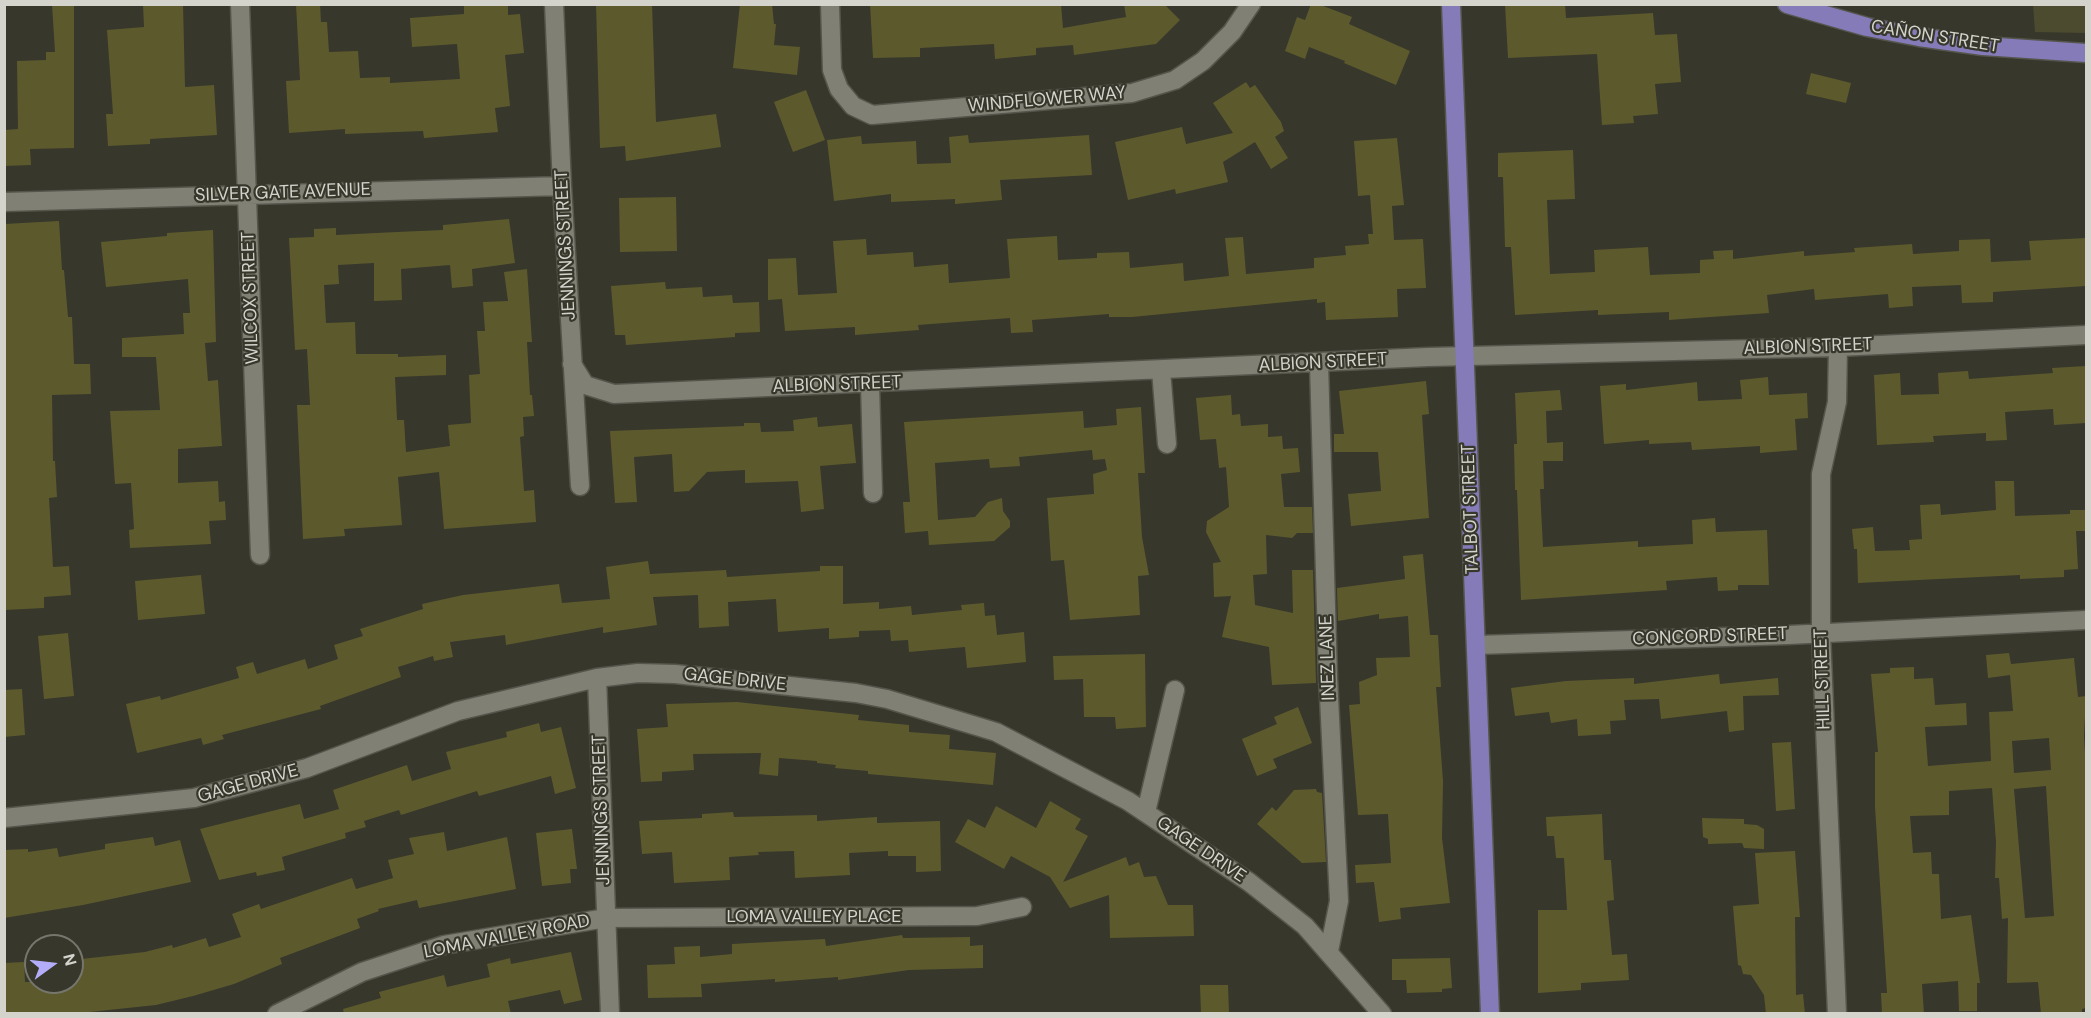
<!DOCTYPE html>
<meta charset="utf-8">
<style>
body{margin:0}
#map{position:relative;width:2091px;height:1018px;overflow:hidden;background:#37372c;font-family:"DM Sans",sans-serif}
canvas{display:block}
.frame{position:absolute;inset:0;border:6px solid #d4d4cd;pointer-events:none}
.north{position:absolute;left:24px;top:934px;width:60px;height:60px;box-sizing:border-box;background:#37372c;border:2px solid #76766c;border-radius:50%;rotate:75deg;font-size:16px;font-weight:700;line-height:24px;text-align:center;color:#d4d4cd}
.north::after{content:'';display:block;margin:auto;width:21px;height:27px;background:#b3adf9;clip-path:polygon(50% 0,100% 100%,50% 72%,0 100%)}
</style>
<div id="map">
<canvas width="2091" height="1018"></canvas>
<div class="frame"></div>
<div class="north">N</div>
</div>
<script>
const ctx = document.querySelector('canvas').getContext('2d');
ctx.lineJoin = 'round';
function fillPath(path, color) {
  ctx.fillStyle = color;
  ctx.fill(path, 'evenodd');
}
function toPath(rows) {
  const path = new Path2D();
  for (const r of rows) {
    path.moveTo(r[0], r[1]);
    for (let i = 2; i < r.length; i += 2) path.lineTo(r[i], r[i + 1]);
  }
  return path;
}
function strokePath(path, color, width, dash) {
  ctx.strokeStyle = color;
  ctx.lineWidth = width;
  ctx.lineCap = dash ? 'butt' : 'round';
  ctx.setLineDash(dash || []);
  ctx.stroke(path);
}
function write(font, color, halo, rows, align = 'center') {
  ctx.font = font + ' "DM Sans",sans-serif';
  ctx.lineWidth = 4.5;
  ctx.setLineDash([]);
  ctx.textBaseline = 'middle';
  ctx.strokeStyle = halo;
  ctx.fillStyle = color;
  for (const [text, x, y, turn = 0] of rows) {
    ctx.save();
    ctx.translate(x, y);
    ctx.rotate((+turn || 0) * Math.PI / 180);
    ctx.textAlign = isNaN(turn) ? turn : align;
    if (halo) ctx.strokeText(text, 0, 0);
    ctx.fillText(text, 0, 0);
    ctx.restore();
  }
}
const green = toPath([
 [2033,5,2086,5,2086,33,2035,32]
]);
const building = toPath([
 [52,4,74,4,74,148,30,149,31,165,4,166,4,130,18,129,17,61,46,60,46,52,55,52],
 [143,4,183,4,185,87,214,85,217,135,150,139,150,144,108,146,106,114,113,114,107,30,144,27],
 [296,4,320,4,321,22,327,22,329,52,358,51,360,78,390,77,390,83,460,79,457,44,412,47,410,18,464,14,464,4,508,4,508,15,520,14,524,53,505,55,510,106,495,108,498,132,424,138,423,131,345,134,345,129,289,133,286,81,300,80],
 [596,4,652,4,656,122,716,114,721,147,626,161,625,146,600,148],
 [740,4,772,4,774,24,776,24,774,45,800,47,797,75,733,68],
 [870,4,1061,4,1063,28,1126,17,1124,4,1164,4,1180,20,1156,44,1074,55,1073,45,1036,48,1036,55,995,59,994,44,920,48,920,57,873,58],
 [1311,4,1318,4,1352,17,1349,24,1410,51,1396,85,1344,63,1345,61,1309,47,1305,59,1285,51,1297,17,1305,20],
 [1505,4,1565,4,1566,18,1653,13,1655,35,1677,34,1681,82,1655,84,1658,114,1633,116,1634,123,1602,125,1597,54,1508,58],
 [1811,73,1851,83,1846,103,1806,94],
 [1246,82,1250,88,1255,85,1281,122,1284,131,1275,137,1288,158,1271,169,1255,142,1223,162,1228,182,1176,194,1175,189,1128,200,1115,142,1182,127,1186,144,1233,133,1213,103],
 [806,90,825,140,793,152,774,102],
 [968,135,969,143,1089,135,1092,175,1000,180,1002,200,955,204,955,199,891,202,891,194,834,201,827,140,861,136,862,144,916,141,917,164,951,163,949,137],
 [1397,138,1404,205,1392,206,1394,240,1423,239,1426,288,1397,289,1398,317,1326,320,1325,302,1317,303,1317,299,1132,317,1109,317,1109,314,1032,320,1033,332,1011,333,1010,318,918,325,919,330,855,335,855,327,785,331,782,299,768,300,768,259,796,258,798,295,837,293,833,241,866,239,867,255,913,252,914,267,948,264,949,283,1010,278,1007,239,1057,236,1058,260,1097,258,1097,253,1129,252,1130,268,1183,263,1184,281,1229,276,1225,238,1243,237,1246,274,1314,268,1314,258,1346,255,1345,246,1369,244,1368,234,1373,234,1370,195,1358,196,1354,141],
 [1573,150,1575,199,1547,200,1550,274,1595,272,1594,250,1648,247,1650,275,1700,273,1700,260,1714,259,1713,251,1733,250,1733,259,1804,251,1804,256,1855,252,1854,248,1912,244,1913,254,1959,251,1959,240,1990,239,1991,262,2031,260,2029,241,2086,238,2086,286,1993,292,1993,302,1962,303,1961,285,1912,287,1913,306,1889,308,1888,294,1815,300,1814,289,1767,295,1769,313,1696,318,1669,320,1669,312,1598,315,1598,310,1515,315,1511,247,1505,247,1503,177,1498,177,1498,153],
 [676,197,677,251,620,252,619,198],
 [509,219,515,263,472,269,473,286,452,288,450,265,401,269,402,300,374,301,374,263,338,265,339,284,324,285,326,323,355,322,356,354,398,354,398,357,446,355,446,375,395,377,397,420,404,420,406,452,450,446,448,425,471,423,469,375,480,374,477,331,485,331,483,302,508,301,504,272,527,269,532,342,527,342,530,395,532,395,534,416,523,417,524,436,520,437,524,491,534,490,536,522,444,529,439,472,398,477,402,525,344,529,345,536,303,539,297,405,310,405,307,349,295,350,289,238,314,237,314,229,336,228,336,235,397,232,443,230,443,225],
 [59,221,62,270,64,270,68,317,72,317,74,364,90,364,91,394,52,395,53,461,55,461,57,497,49,498,53,567,69,566,71,595,44,597,44,608,4,610,4,224],
 [213,230,216,342,205,343,208,381,218,380,222,446,178,449,178,483,218,481,219,502,225,501,226,520,209,521,211,544,130,548,129,530,134,529,131,483,115,484,110,411,160,410,156,357,122,357,122,338,184,334,183,313,190,313,188,279,106,287,101,242,167,236,167,233],
 [665,282,666,289,702,287,703,297,732,295,733,303,759,302,760,332,735,333,735,337,626,345,625,335,615,335,611,286],
 [2086,366,2086,423,2054,425,2053,409,2005,412,2007,440,1986,441,1986,433,1933,436,1934,442,1877,445,1874,375,1900,373,1901,395,1939,394,1938,373,1968,371,1969,379,2053,373,2052,368],
 [1768,377,1769,395,1807,393,1808,418,1795,419,1797,450,1760,453,1760,446,1692,450,1691,442,1649,444,1649,440,1604,444,1600,386,1626,384,1626,390,1697,382,1698,401,1742,399,1740,380],
 [1426,381,1429,414,1422,415,1429,518,1351,526,1348,494,1381,491,1378,452,1334,452,1334,434,1344,434,1339,391],
 [1560,390,1562,410,1546,411,1547,443,1563,442,1563,461,1543,461,1544,489,1540,489,1543,547,1638,541,1638,547,1693,544,1692,520,1715,518,1716,532,1767,530,1769,585,1738,585,1738,590,1718,591,1717,577,1666,581,1667,590,1521,600,1517,490,1515,490,1514,444,1517,444,1515,393],
 [1231,395,1232,415,1240,414,1241,426,1268,424,1268,437,1282,436,1283,449,1298,448,1300,472,1281,474,1284,507,1312,507,1313,533,1297,533,1292,538,1266,535,1267,574,1253,575,1255,605,1293,613,1292,570,1313,570,1316,683,1272,685,1269,647,1222,637,1231,596,1214,597,1213,563,1221,562,1206,532,1207,521,1229,507,1226,467,1219,468,1216,439,1200,440,1196,398],
 [1141,407,1145,473,1138,473,1142,537,1149,575,1138,576,1140,615,1070,620,1064,560,1051,561,1047,498,1094,494,1093,474,1107,470,1105,459,1093,460,1092,450,1019,457,1020,466,990,468,989,459,935,463,938,520,975,517,988,502,1002,498,1003,511,1010,521,1010,527,994,541,929,545,928,531,905,533,903,502,910,502,904,422,1083,411,1084,428,1117,425,1116,409],
 [817,417,818,427,852,424,856,463,820,466,824,509,801,512,798,481,745,483,745,470,707,472,689,491,674,492,672,454,634,457,637,502,615,503,610,431,744,426,744,423,760,423,761,432,794,431,793,420],
 [1995,481,2014,481,2015,516,2070,514,2070,510,2086,510,2086,531,2076,531,2078,569,2064,570,2064,577,2020,579,2020,575,1858,583,1857,549,1854,549,1852,529,1873,527,1875,551,1910,550,1909,540,1922,539,1920,505,1940,504,1941,515,1996,510],
 [1423,554,1430,635,1438,635,1441,687,1436,687,1443,781,1442,838,1450,903,1400,908,1401,919,1379,922,1374,882,1356,883,1355,865,1391,863,1388,814,1358,815,1349,705,1360,704,1359,682,1377,675,1376,658,1410,657,1408,616,1379,619,1379,614,1338,621,1337,588,1405,579,1403,556],
 [648,561,650,574,726,570,727,577,820,571,820,566,843,566,843,604,879,602,879,609,911,606,912,615,962,610,961,605,984,603,985,616,995,615,997,635,1024,632,1026,662,967,668,965,647,909,652,908,640,891,641,890,630,859,631,859,637,829,639,829,628,778,632,776,599,728,602,729,626,699,628,698,595,653,597,657,625,603,633,603,627,506,645,505,635,450,642,453,657,434,661,433,656,398,667,401,677,320,706,321,709,222,735,224,739,203,745,201,738,137,753,126,704,160,696,161,700,239,678,236,667,253,662,257,674,305,659,308,669,338,659,334,645,363,636,360,629,423,609,422,604,463,595,559,584,562,603,610,599,606,567],
 [201,575,205,614,138,620,135,581],
 [68,633,74,696,44,699,38,636],
 [2009,653,2011,664,2074,658,2078,697,2086,696,2084,736,2086,771,2086,1008,2082,1009,2082,1014,2041,1014,2038,982,2007,983,2008,918,2002,919,1999,878,1995,878,1996,842,1992,788,1949,791,1949,815,1910,816,1913,853,1931,852,1932,874,1939,874,1941,919,1971,915,1980,983,1977,983,1977,1011,1959,1011,1958,981,1922,984,1924,1014,1882,1014,1881,993,1887,993,1875,807,1875,752,1878,752,1871,674,1890,673,1890,668,1914,667,1914,679,1933,678,1935,705,1966,703,1967,725,1925,727,1928,766,1991,761,1989,712,2013,711,2010,675,1988,678,1986,655],
 [2049,738,2051,770,2014,773,2012,741],
 [2046,786,2054,916,2025,918,2014,789],
 [1145,654,1146,727,1116,729,1115,717,1084,717,1083,679,1054,680,1053,656],
 [1719,674,1720,684,1778,678,1779,695,1743,696,1744,730,1729,732,1727,711,1661,719,1659,699,1624,700,1626,720,1610,721,1611,734,1578,736,1577,719,1551,723,1549,712,1515,716,1511,688,1566,681,1634,678,1634,684],
 [22,689,25,735,4,737,4,690],
 [737,702,859,715,858,720,909,725,909,732,950,735,949,749,996,753,993,785,868,774,868,771,835,768,836,765,817,763,817,761,779,758,778,776,759,774,761,753,693,754,694,770,662,772,662,781,641,782,637,729,668,727,666,704],
 [1298,707,1312,743,1273,759,1277,768,1257,776,1242,739,1277,724,1274,717],
 [539,723,541,732,561,727,576,788,555,794,551,776,479,796,477,791,401,815,399,810,364,821,366,827,345,833,346,838,282,857,285,870,257,876,256,872,219,880,200,829,300,804,304,819,339,809,333,790,407,765,412,781,451,769,446,752,507,737,506,732],
 [1791,742,1795,809,1776,811,1772,743],
 [1316,789,1317,792,1322,793,1326,862,1302,863,1257,824,1272,807,1276,811,1294,790],
 [1050,801,1081,819,1075,829,1088,836,1063,882,1126,857,1129,866,1139,862,1144,877,1156,876,1168,905,1193,905,1194,936,1110,938,1109,895,1070,908,1050,877,1011,856,1004,869,955,842,968,819,985,828,996,806,1036,828],
 [733,812,734,817,817,815,817,821,877,817,877,823,940,821,941,871,916,872,916,856,888,856,888,851,849,853,850,875,795,878,794,851,758,852,759,855,729,857,730,880,674,883,672,852,642,854,639,821,702,818,702,814],
 [1602,814,1604,860,1611,860,1614,900,1607,901,1612,955,1627,954,1629,980,1581,983,1581,990,1538,993,1538,910,1567,910,1564,858,1556,858,1554,836,1547,836,1546,817],
 [1702,818,1744,819,1744,824,1757,825,1764,829,1764,849,1744,848,1742,843,1708,844,1708,839,1703,837],
 [572,829,577,869,570,869,571,883,542,886,536,833],
 [444,832,447,851,507,837,516,889,419,908,417,900,378,909,379,911,357,919,360,928,280,958,282,964,234,984,193,996,156,1005,80,1013,4,1014,4,963,24,962,25,982,72,982,72,960,145,952,172,945,173,948,206,938,209,947,241,937,232,914,259,904,261,909,352,878,356,889,393,878,388,860,414,854,409,838],
 [153,837,155,846,180,840,191,882,83,905,4,918,4,850,28,849,28,852,57,848,59,857,105,849,105,844],
 [1795,851,1800,917,1795,917,1796,995,1803,994,1805,1014,1766,1014,1764,995,1751,975,1743,974,1741,966,1738,965,1733,906,1759,904,1755,853],
 [902,935,903,938,970,937,970,946,983,945,983,968,909,970,838,980,838,977,775,982,775,979,701,984,702,997,648,998,647,965,675,964,674,947,700,946,700,957,732,954,732,944,825,939,826,946],
 [571,952,582,1000,564,1004,560,990,508,1001,511,1014,344,1014,343,1009,381,998,379,992,444,975,447,987,490,977,487,964,510,958,511,964],
 [1450,958,1452,988,1442,989,1442,992,1407,993,1406,980,1392,980,1392,959],
 [1200,985,1228,985,1229,1014,1201,1014]
]);
const minor = toPath([
 [240,4,260,555],
 [554,4,562,186,580,486],
 [830,4,832,70,839,89,853,106,872,115,1132,93,1175,80,1203,61,1232,32,1251,4],
 [4,202,562,186],
 [572,364,585,385,614,394,1428,357,1838,347,2086,335],
 [1319,364,1328,677,1339,901,1329,951],
 [1161,370,1167,444],
 [870,384,873,493],
 [1477,645,1788,635,2086,620],
 [597,678,610,1014],
 [1146,812,1175,690],
 [4,818,194,798,307,768,458,711,597,678,638,673,675,674,856,693,887,699,996,732,1128,801,1249,882,1305,926,1382,1014],
 [277,1014,362,972,444,945,606,918,977,916,1022,907],
 [1837,1014,1821,633,1821,474,1837,402,1838,347]
]);
const major = toPath([
 [1451,4,1490,1014],
 [1787,4,1867,27,1919,37,1983,46,2086,53]
]);
const streetNames = [
 ["CAÑON STREET",1935,37,9],
 ["WINDFLOWER WAY",1047,100,-5],
 ["SILVER GATE AVENUE",283,193,-2],
 ["JENNINGS STREET",566,245,-93],
 ["WILCOX STREET",251,298,-92],
 ["ALBION STREET",1808,347,-2],
 ["ALBION STREET",1323,363,-3],
 ["ALBION STREET",837,385,-2],
 ["TALBOT STREET",1471,509,-92],
 ["CONCORD STREET",1710,637,-2],
 ["INEZ LANE",1328,658,-92],
 ["HILL STREET",1823,679,-92],
 ["GAGE DRIVE",735,680,6],
 ["GAGE DRIVE",248,784,-15],
 ["JENNINGS STREET",602,810,-92],
 ["GAGE DRIVE",1201,850,34],
 ["LOMA VALLEY PLACE",814,917],
 ["LOMA VALLEY ROAD",507,937,-11]
];
fillPath(green, '#4c4b2f');
fillPath(building, '#5c5a2d');
strokePath(minor, '#55554c', 21);
strokePath(major, '#55554c', 21);
strokePath(minor, '#808074', 18);
strokePath(major, '#847bb8', 18);
write('18px', '#d4d4cd', '#37372c', streetNames);
</script>
